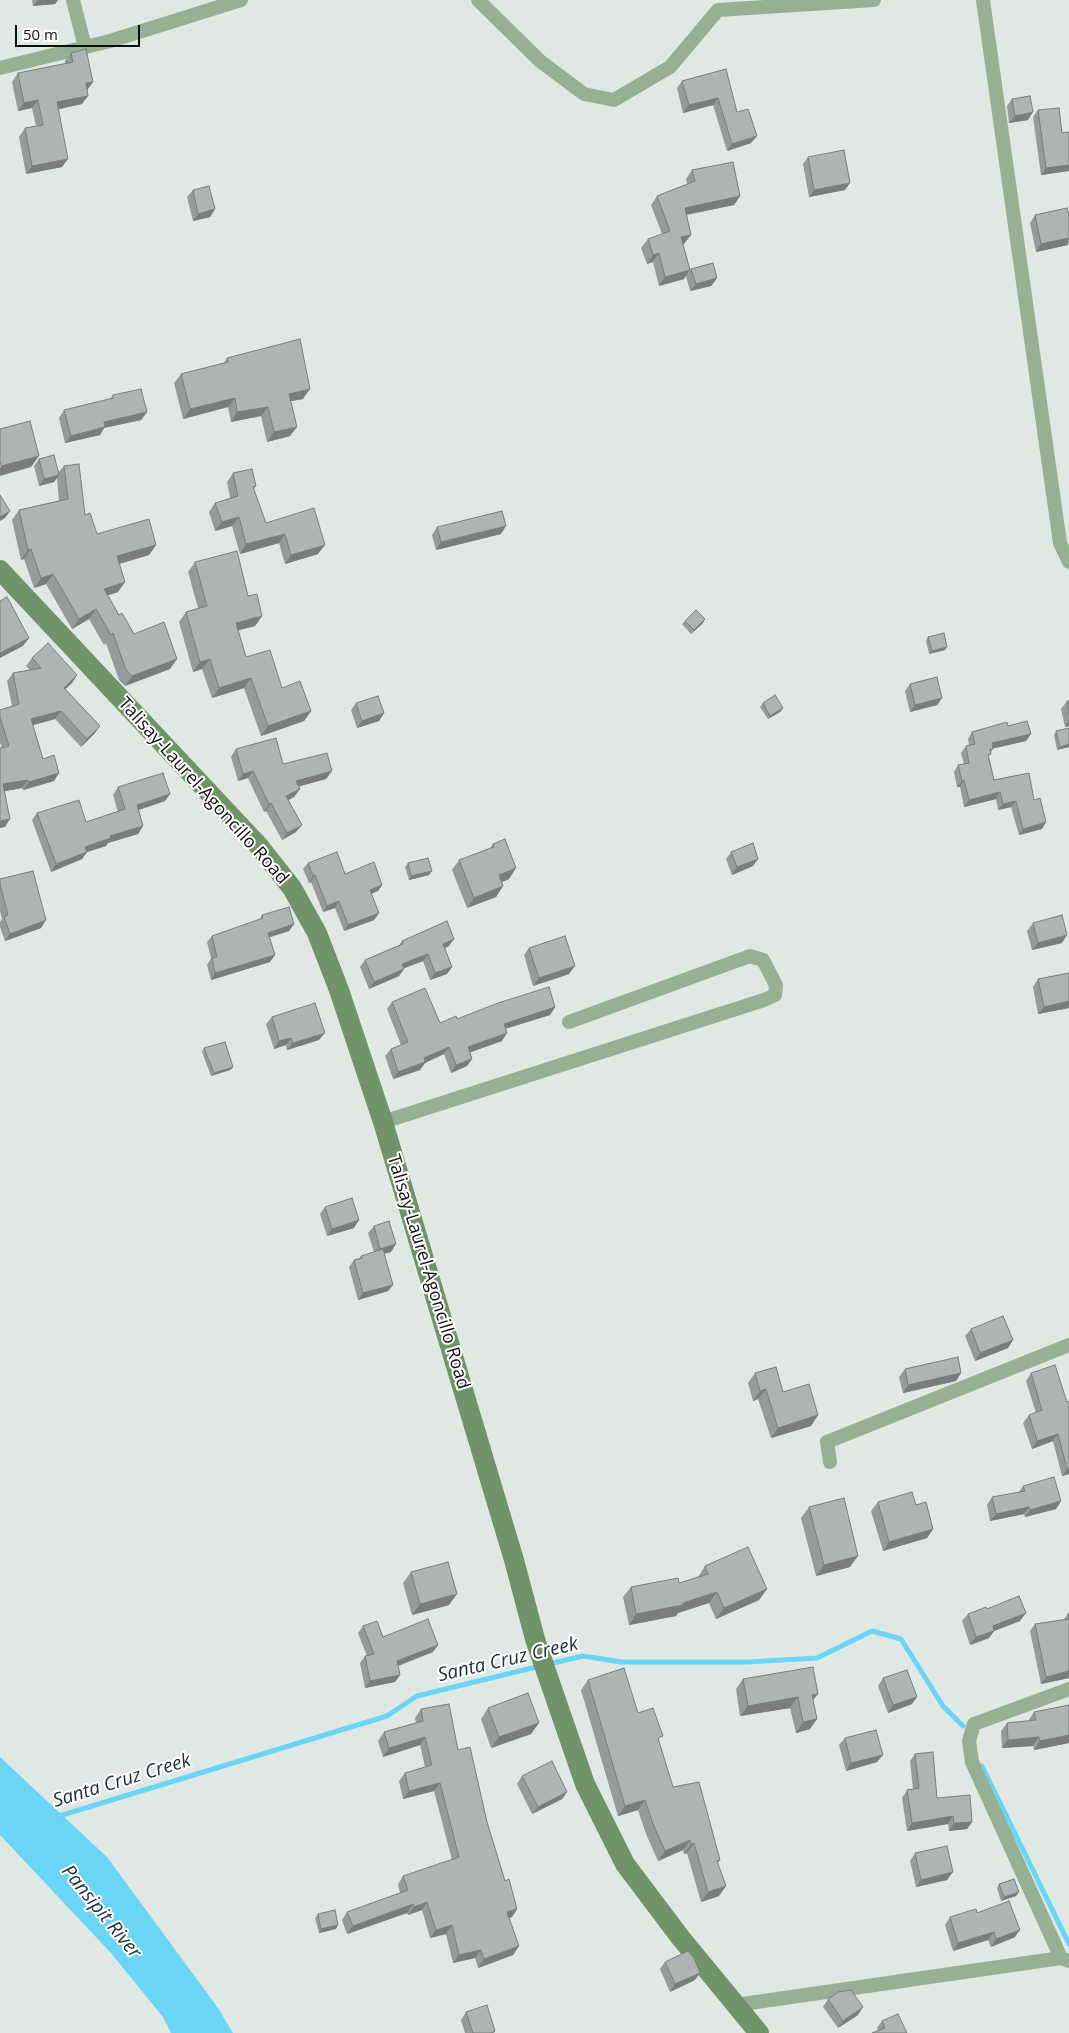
<!DOCTYPE html>
<style>
body{margin:0}
#map{position:relative;width:1069px;height:2033px;overflow:hidden;background:#e0e8e4;font-family:"Open Sans",sans-serif}
canvas{display:block}
.scale{position:absolute;left:15px;top:25px;width:125px;height:22px;box-sizing:border-box;border:2px solid #0c0f0e;border-top:0;padding-left:6px;font-size:15px;line-height:18px;white-space:nowrap;color:#0c0f0e;-webkit-text-stroke:4px #fff;paint-order:stroke}
</style>
<div id="map">
<canvas width="1069" height="2033"></canvas>
<div class="scale">50 m</div>
</div>
<script>
const ctx = document.querySelector('canvas').getContext('2d');
ctx.lineJoin = 'round';
function fillPath(path, color) {
  ctx.fillStyle = color;
  ctx.fill(path, 'evenodd');
}
function toPath(rows) {
  const path = new Path2D();
  for (const r of rows) {
    path.moveTo(r[0], r[1]);
    for (let i = 2; i < r.length; i += 2) path.lineTo(r[i], r[i + 1]);
  }
  return path;
}
function strokePath(path, color, width, dash) {
  ctx.strokeStyle = color;
  ctx.lineWidth = width;
  ctx.lineCap = dash ? 'butt' : 'round';
  ctx.setLineDash(dash || []);
  ctx.stroke(path);
}
function write(font, color, halo, rows, align = 'center') {
  ctx.font = font + ' "Open Sans",sans-serif';
  ctx.lineWidth = 4;
  ctx.setLineDash([]);
  ctx.textBaseline = 'middle';
  ctx.strokeStyle = halo;
  ctx.fillStyle = color;
  for (const [text, x, y, turn = 0] of rows) {
    ctx.save();
    ctx.translate(x, y);
    ctx.rotate((+turn || 0) * Math.PI / 180);
    ctx.textAlign = isNaN(turn) ? turn : align;
    if (halo) ctx.strokeText(text, 0, 0);
    ctx.fillText(text, 0, 0);
    ctx.restore();
  }
}
const water = toPath([
 [0,1757,107,1857,218,2008,233,2033,171,2033,163,2017,110,1952,0,1835]
]);
const stream = toPath([
 [549,1664,583,1656,621,1662,748,1662,817,1658,872,1631,901,1639,943,1706,963,1726],
 [982,1766,1069,1944],
 [56,1817,387,1716,417,1696,540,1666]
]);
const minor = toPath([
 [73,0,85,47],
 [478,0,540,61,584,94,614,100,670,67,718,10,874,0],
 [983,0,1060,543,1069,562],
 [0,68,110,41,241,0],
 [383,1122,764,1000,775,995,776,985,763,960,750,956,569,1022],
 [830,1462,827,1442,1069,1345],
 [1061,1958,972,1762,969,1741,974,1724,1069,1689],
 [736,2005,1061,1958,1069,1961]
]);
const secondary = toPath([
 [0,570,258,845,292,888,317,933,339,990,383,1122,514,1560,535,1639,585,1784,625,1864,680,1937,759,2033]
]);
const wall = toPath([
 [32,0,58,0,55,4,33,6],
 [71,53,93,82,87,90,82,104,58,109,62,167,26,174,19,137,25,128,36,126,32,108,18,111,12,82,18,73,65,64,65,61],
 [726,69,737,112,751,143,727,151,713,105,683,113,677,88,682,81],
 [1012,99,1028,120,1009,123,1007,106],
 [1038,110,1062,133,1069,132,1069,171,1041,175,1033,117],
 [808,157,845,190,809,197,803,164],
 [692,170,740,196,734,205,687,215,684,244,683,244,684,279,659,286,653,262,647,264,641,248,648,239,662,234,651,205,657,196,687,184,686,179],
 [193,190,215,209,210,217,193,221,187,197],
 [1035,215,1069,215,1068,245,1036,252,1030,223],
 [691,269,717,278,711,286,690,291,686,276],
 [227,358,303,399,290,401,290,436,267,442,261,416,231,422,228,407,183,419,174,383,181,374,224,363],
 [113,395,147,412,141,420,104,428,100,435,65,443,59,418,64,410,110,399],
 [39,459,58,473,64,466,85,515,97,534,156,545,149,555,120,564,118,592,108,595,119,615,134,634,170,669,125,686,119,680,106,643,104,645,89,619,72,629,46,584,34,588,24,559,21,560,12,520,19,510,59,501,57,478,54,482,39,486,34,466],
 [233,473,256,486,254,489,266,523,318,554,285,564,279,543,240,554,232,526,215,531,209,512,215,503,230,498,227,482],
 [437,527,501,534,436,550,432,535],
 [195,562,248,596,262,616,255,626,238,630,246,657,282,688,311,711,304,721,261,736,244,688,212,698,202,669,193,672,179,622,186,612,198,608,188,572],
 [685,621,703,623,691,634,682,624],
 [928,637,945,650,929,654,926,641],
 [32,658,77,675,72,683,65,689,100,726,94,734,81,747,55,719,33,725,43,759,54,781,23,790,22,788,5,791,5,827,2,747,0,743,0,710,12,706,7,681,13,673,30,670,26,666],
 [910,684,942,698,937,705,910,712,905,691],
 [1067,701,1069,701,1069,726,1065,727,1061,709],
 [356,703,384,713,379,721,357,728,351,710],
 [763,703,783,708,780,712,768,719,760,707],
 [1008,726,1026,741,993,748,989,757,994,780,1034,800,1042,829,1019,835,1011,807,998,810,996,799,964,807,960,787,957,787,954,772,958,765,964,764,961,753,966,746,969,745,968,739,972,732],
 [1056,731,1069,747,1057,750,1054,735],
 [236,749,326,779,298,786,300,789,294,797,288,800,296,832,282,840,266,811,264,812,248,778,238,781,231,757],
 [118,787,165,801,139,810,143,826,138,834,108,843,106,846,87,852,82,859,51,872,32,820,37,813,86,822,118,812,113,795],
 [493,844,509,879,502,882,503,886,496,897,467,908,452,870,459,860,490,848],
 [731,852,753,866,732,875,726,859],
 [308,863,382,885,378,891,371,894,379,913,374,920,344,931,335,908,323,912,311,882,309,883,303,869],
 [408,863,429,875,409,880,405,867],
 [0,879,41,928,5,941,0,927,0,922,2,919,0,911],
 [262,915,294,924,289,931,270,937,270,962,211,980,207,965,211,958,207,942,212,936,259,920],
 [1033,923,1062,943,1032,950,1027,931],
 [402,941,449,946,445,948,452,967,447,974,430,980,423,961,404,968,399,976,369,989,360,967,365,960,399,945],
 [529,948,569,974,533,986,524,955],
 [1069,973,1069,1008,1038,1014,1033,987,1038,979],
 [392,1002,440,1023,457,1019,555,1007,550,1015,505,1029,502,1041,470,1052,472,1059,467,1066,451,1073,444,1054,425,1063,420,1070,393,1079,385,1056,391,1049,401,1045,387,1009],
 [272,1017,319,1040,287,1050,286,1045,274,1049,266,1024],
 [204,1048,233,1067,230,1070,211,1076,202,1052],
 [325,1207,354,1228,327,1236,320,1214],
 [374,1226,391,1252,384,1254,388,1291,358,1300,349,1267,354,1260,359,1259,361,1256,374,1252,368,1233],
 [971,1329,1008,1348,975,1361,965,1336],
 [905,1369,961,1373,956,1381,903,1393,899,1377],
 [755,1373,818,1415,811,1426,771,1438,758,1399,753,1401,748,1383],
 [1031,1373,1067,1402,1069,1401,1069,1474,1062,1476,1053,1441,1032,1449,1023,1423,1029,1415,1036,1413,1026,1381],
 [1023,1486,1061,1501,1056,1509,1025,1517,1024,1514,990,1521,987,1505,992,1497,1019,1492],
 [878,1502,916,1505,933,1529,927,1538,883,1551,871,1511],
 [809,1507,850,1567,816,1576,801,1518],
 [705,1566,767,1589,759,1600,716,1619,709,1603,678,1613,676,1616,629,1625,623,1597,631,1587,679,1583,698,1577],
 [411,1572,449,1605,412,1615,403,1583],
 [987,1609,1020,1621,994,1631,989,1638,970,1645,962,1621,968,1614],
 [1068,1614,1069,1614,1069,1678,1041,1684,1030,1631,1035,1624,1064,1619],
 [363,1626,383,1637,438,1645,433,1652,398,1666,400,1675,395,1682,365,1688,360,1663,365,1656,367,1656,358,1633],
 [883,1678,912,1704,888,1713,878,1686],
 [743,1679,813,1700,810,1729,796,1733,790,1708,740,1716,736,1689],
 [588,1680,638,1713,659,1742,673,1787,720,1860,718,1863,719,1896,701,1902,687,1853,684,1854,683,1850,658,1861,646,1834,638,1810,618,1816,581,1690],
 [1069,1705,1069,1743,1034,1750,1033,1746,1002,1748,1001,1731,1007,1723,1028,1721,1034,1712],
 [488,1708,531,1734,491,1748,481,1719],
 [421,1709,458,1750,487,1822,505,1881,517,1909,512,1917,509,1918,519,1946,513,1955,478,1968,475,1958,453,1963,446,1934,430,1938,422,1910,408,1915,407,1913,347,1934,342,1920,347,1912,400,1893,398,1884,403,1876,452,1860,434,1791,403,1799,399,1781,405,1773,425,1767,420,1745,383,1757,378,1741,384,1732,416,1723,415,1718],
 [845,1738,877,1762,846,1771,839,1745],
 [915,1754,937,1798,972,1822,967,1829,949,1831,948,1824,907,1831,902,1798,907,1790,913,1789,910,1761],
 [522,1776,567,1792,562,1799,532,1814,517,1784],
 [915,1853,947,1880,916,1887,910,1861],
 [999,1884,1016,1896,1001,1901,997,1888],
 [977,1913,1015,1937,991,1947,988,1940,953,1951,945,1925,950,1917],
 [318,1914,336,1929,319,1933,315,1918],
 [665,1962,695,1980,670,1992,660,1969],
 [828,1999,858,2015,838,2028,823,2007],
 [466,2012,495,2031,494,2033,465,2033,461,2020],
 [882,2021,907,2033,878,2031,877,2028]
]);
const shadedWall = toPath([
 [38,0,58,0,55,4,33,6],
 [93,82,87,90,86,83],
 [88,96,82,104,51,111,57,102],
 [718,98,713,105,683,113,689,105],
 [38,100,32,108,18,111,24,103],
 [1033,112,1028,120,1009,123,1015,116],
 [757,136,751,143,727,151,732,144],
 [68,159,62,167,26,174,32,166],
 [1069,165,1069,171,1041,175,1046,168],
 [850,183,845,190,809,197,814,190],
 [740,196,734,205,679,216,685,208],
 [215,209,210,217,193,221,198,214],
 [691,235,684,244,675,246,681,237],
 [1069,238,1068,245,1036,252,1041,244],
 [659,253,653,262,647,264,653,255],
 [690,270,684,279,659,286,665,277],
 [717,278,711,286,690,291,696,284],
 [310,389,303,399,282,403,289,394],
 [235,398,228,407,183,419,190,409],
 [268,407,261,416,231,422,237,412],
 [147,412,141,420,104,428,100,435,65,443,71,436,104,422],
 [297,427,290,436,267,442,274,432],
 [39,456,31,467,0,476,0,468,1,466],
 [59,475,54,482,39,486,44,479],
 [10,511,5,518,0,521,0,517],
 [239,517,232,526,215,531,222,522],
 [506,526,501,534,436,550,441,542],
 [285,534,279,543,240,554,246,544],
 [156,545,149,555,110,566,117,556],
 [325,545,318,554,285,564,291,555],
 [31,549,24,559,21,560,28,550],
 [53,574,46,584,34,588,41,578],
 [125,582,118,592,97,599,104,589],
 [96,609,89,619,72,629,79,619],
 [262,616,255,626,229,633,236,623],
 [705,619,703,623,691,634,694,630],
 [29,638,23,646,0,658,0,653],
 [947,647,945,650,929,654,932,651],
 [177,659,170,669,125,686,132,676],
 [210,659,202,669,193,672,200,662],
 [77,675,72,683,58,696,64,688],
 [251,678,244,688,212,698,219,688],
 [942,698,937,705,910,712,915,705],
 [783,708,780,712,768,719,770,716],
 [61,711,55,719,26,727,31,719],
 [311,711,304,721,261,736,268,726],
 [384,713,379,721,357,728,362,721],
 [1069,720,1069,726,1065,727],
 [100,726,94,734,81,747,87,739],
 [1031,734,1026,741,987,750,992,743],
 [1069,744,1069,747,1057,750,1060,747],
 [253,771,248,778,238,781,243,774],
 [332,771,326,779,290,789,296,781],
 [59,773,54,781,23,790,29,782],
 [28,780,22,788,0,792,3,784],
 [964,780,960,787,957,787,962,781],
 [300,789,294,797,281,804,286,796],
 [1000,792,996,799,964,807,969,800],
 [170,794,165,801,132,812,137,805],
 [1016,801,1011,807,998,810,1003,804],
 [271,803,266,811,264,812,269,804],
 [10,819,5,827,0,828,0,821],
 [1046,822,1042,829,1019,835,1023,829],
 [302,825,296,832,282,840,287,833],
 [143,826,138,834,108,843,106,846,80,854,85,847,110,836],
 [87,852,82,859,51,872,56,864],
 [758,859,753,866,732,875,737,867],
 [516,868,509,879,492,886,499,875],
 [432,871,429,875,409,880,411,876],
 [315,875,311,882,309,883,313,876],
 [382,885,378,891,365,896,370,890],
 [503,886,496,897,467,908,474,898],
 [339,901,335,908,323,912,327,906],
 [379,913,374,920,344,931,348,925],
 [46,920,41,928,5,941,10,934],
 [294,924,289,931,264,939,268,933],
 [1067,935,1062,943,1032,950,1038,943],
 [454,939,449,946,438,951,443,944],
 [428,954,423,961,397,971,402,964],
 [275,955,270,962,211,980,215,973],
 [575,966,569,974,533,986,539,978],
 [452,967,447,974,430,980,435,973],
 [404,969,399,976,369,989,374,982],
 [1069,1001,1069,1008,1038,1014,1044,1007],
 [555,1007,550,1015,498,1031,504,1024],
 [325,1033,319,1040,287,1050,293,1043],
 [507,1033,502,1041,463,1055,468,1047],
 [291,1038,286,1045,274,1049,279,1041],
 [449,1047,444,1054,425,1063,420,1070,393,1079,398,1072,424,1058],
 [472,1059,467,1066,451,1073,456,1065],
 [233,1067,230,1070,211,1076,214,1073],
 [359,1220,354,1228,327,1236,332,1229],
 [396,1244,391,1252,375,1256,380,1249],
 [393,1285,388,1291,358,1300,363,1293],
 [1013,1340,1008,1348,975,1361,980,1353],
 [961,1373,956,1381,903,1393,908,1385],
 [766,1389,758,1399,753,1401,760,1391],
 [818,1415,811,1426,771,1438,778,1428],
 [1058,1434,1053,1441,1032,1449,1037,1441],
 [1069,1468,1069,1474,1062,1476,1067,1469],
 [1061,1501,1056,1509,1025,1517,1030,1510],
 [1029,1507,1024,1514,990,1521,996,1514],
 [933,1529,927,1538,883,1551,889,1542],
 [858,1556,850,1567,816,1576,824,1565],
 [767,1589,759,1600,716,1619,724,1608],
 [717,1592,709,1603,678,1613,676,1616,629,1625,636,1614,683,1603],
 [457,1594,449,1605,412,1615,420,1604],
 [1026,1613,1020,1621,994,1631,989,1638,970,1645,976,1637,993,1626],
 [438,1645,433,1652,392,1668,397,1661],
 [1069,1671,1069,1678,1041,1684,1046,1677],
 [400,1675,395,1682,365,1688,370,1681],
 [818,1694,810,1704,812,1695],
 [798,1697,790,1708,740,1716,748,1706],
 [917,1697,912,1704,888,1713,893,1705],
 [817,1719,810,1729,796,1733,803,1722],
 [539,1723,531,1734,491,1748,499,1737],
 [1069,1735,1069,1743,1034,1750,1040,1741],
 [425,1737,420,1745,383,1757,389,1748],
 [1039,1737,1033,1746,1002,1748,1008,1740],
 [883,1755,877,1762,846,1771,851,1763],
 [440,1783,434,1791,403,1799,409,1791],
 [567,1792,562,1799,532,1814,538,1807],
 [645,1800,638,1810,618,1816,625,1806],
 [953,1816,948,1824,907,1831,912,1823],
 [972,1822,967,1829,949,1831,954,1823],
 [690,1840,683,1850,658,1861,665,1851],
 [694,1843,687,1853,684,1854,691,1844],
 [953,1872,947,1880,916,1887,921,1880],
 [726,1886,719,1896,701,1902,708,1892],
 [1019,1892,1016,1896,1001,1901,1004,1897],
 [427,1902,422,1910,408,1915,414,1907],
 [413,1904,407,1913,347,1934,353,1926],
 [517,1909,512,1917,501,1920,507,1912],
 [338,1925,336,1929,319,1933,321,1929],
 [452,1925,446,1934,430,1938,436,1930],
 [1020,1930,1015,1937,991,1947,996,1939],
 [994,1932,988,1940,953,1951,958,1943],
 [519,1946,513,1955,478,1968,484,1959],
 [481,1950,475,1958,453,1963,459,1955],
 [700,1973,695,1980,670,1992,675,1984],
 [863,2007,858,2015,838,2028,843,2021]
]);
const building = toPath([
 [86,49,93,82,86,83,88,96,57,102,68,159,32,166,25,128,43,125,38,100,24,103,18,73,73,62,71,53,86,49],
 [726,69,737,112,748,109,757,136,732,144,718,98,689,105,682,81,726,69],
 [1030,96,1033,112,1015,116,1012,99,1030,96],
 [1059,108,1062,133,1069,132,1069,165,1046,168,1038,110,1059,108],
 [844,150,850,183,814,190,808,157,844,150],
 [733,162,740,196,685,208,691,235,681,237,690,270,665,277,659,253,653,255,648,239,670,231,657,196,695,181,692,170,733,162],
 [209,186,215,209,198,214,193,190,209,186],
 [1067,208,1069,215,1069,238,1041,244,1035,215,1067,208],
 [713,263,717,278,696,284,691,269,713,263],
 [300,339,310,389,289,394,297,427,274,432,268,407,237,412,235,398,190,409,181,374,228,362,227,358,300,339],
 [141,389,147,412,104,422,105,427,71,436,64,410,113,398,113,395,141,389],
 [30,421,39,456,1,466,0,461,0,429,30,421],
 [54,455,59,475,44,479,39,459,54,455],
 [79,464,85,515,90,513,97,534,149,519,156,545,117,556,125,582,104,589,119,615,122,613,134,634,164,622,177,659,132,676,126,670,113,633,111,635,96,609,79,619,53,574,41,578,31,549,28,550,19,510,68,499,64,466,79,464],
 [252,469,256,486,253,487,266,523,314,508,325,545,291,555,285,534,246,544,239,517,222,522,215,503,238,496,233,473,252,469],
 [0,495,10,511,0,517,0,495],
 [502,511,506,526,441,542,437,527,502,511],
 [237,551,248,596,257,594,262,616,236,623,246,657,270,650,282,688,300,681,311,711,268,726,251,678,219,688,210,659,200,662,186,612,207,606,195,562,237,551],
 [7,597,29,638,0,653,0,601,7,597],
 [696,610,705,619,694,630,685,621,696,610],
 [944,633,947,647,932,651,928,637,944,633],
 [48,643,77,675,64,688,100,726,87,739,61,711,31,719,43,759,54,755,59,773,29,782,28,780,3,784,10,819,0,821,0,748,9,746,0,717,0,710,19,704,13,673,41,668,32,658,48,643],
 [937,677,942,698,915,705,910,684,937,677],
 [775,695,783,708,770,716,763,703,775,695],
 [378,696,384,713,362,721,356,703,378,696],
 [1067,701,1069,701,1069,714,1067,701],
 [1027,721,1031,734,992,743,993,749,990,749,991,754,988,755,994,780,1029,773,1034,800,1040,798,1046,822,1023,829,1016,801,1003,804,1000,792,969,800,964,780,962,781,958,765,969,763,966,746,975,744,972,732,1007,722,1008,726,1027,721],
 [1069,728,1069,744,1060,747,1056,731,1069,728],
 [276,738,283,764,327,753,332,771,296,781,300,789,286,796,302,825,287,833,271,803,269,804,253,771,243,774,236,749,276,738],
 [163,773,170,794,137,805,143,826,110,836,111,838,85,847,87,852,56,864,37,813,79,800,86,822,125,809,118,787,163,773],
 [505,839,516,868,499,875,503,886,474,898,459,860,494,847,493,844,505,839],
 [753,843,758,859,737,867,731,852,753,843],
 [337,852,345,874,374,862,382,885,370,890,379,913,348,925,339,901,327,906,315,875,313,876,308,863,337,852],
 [428,858,432,871,411,876,408,863,428,858],
 [33,871,46,920,10,934,4,917,8,915,0,884,0,879,33,871],
 [289,907,294,924,268,933,275,955,215,973,212,958,217,957,212,936,263,918,262,915,289,907],
 [1062,915,1067,935,1038,943,1033,923,1062,915],
 [447,921,454,939,443,944,452,967,435,973,428,954,402,964,404,969,374,982,365,960,403,944,402,941,447,921],
 [565,936,575,966,539,978,529,948,565,936],
 [1069,973,1069,1001,1044,1007,1038,979,1069,973],
 [549,987,555,1007,504,1024,507,1033,468,1047,472,1059,456,1065,449,1047,424,1058,425,1062,398,1072,391,1049,408,1042,392,1002,425,988,440,1023,456,1016,457,1019,498,1003,549,987],
 [315,1003,325,1033,293,1043,291,1038,279,1041,272,1017,315,1003],
 [225,1042,233,1067,214,1073,204,1048,225,1042],
 [352,1198,359,1220,332,1229,325,1207,352,1198],
 [389,1221,396,1244,380,1249,374,1226,389,1221],
 [383,1249,393,1285,363,1293,354,1260,362,1258,361,1256,383,1249],
 [1003,1316,1013,1340,980,1353,971,1329,1003,1316],
 [958,1357,961,1373,908,1385,905,1369,958,1357],
 [1055,1365,1067,1402,1069,1401,1069,1468,1067,1469,1058,1434,1037,1441,1029,1415,1042,1410,1031,1373,1055,1365],
 [776,1367,783,1392,809,1384,818,1415,778,1428,766,1389,760,1391,755,1373,776,1367],
 [1054,1477,1061,1501,1030,1510,1029,1507,996,1514,992,1497,1025,1491,1023,1486,1054,1477],
 [912,1492,916,1505,926,1502,933,1529,889,1542,878,1502,912,1492],
 [844,1498,858,1556,824,1565,809,1507,844,1498],
 [748,1547,767,1589,724,1608,717,1592,683,1603,683,1605,636,1614,631,1587,678,1578,679,1583,708,1574,705,1566,748,1547],
 [448,1562,457,1594,420,1604,411,1572,448,1562],
 [1019,1596,1026,1613,993,1626,994,1631,976,1637,968,1614,986,1607,987,1609,1019,1596],
 [1068,1614,1069,1614,1069,1671,1046,1677,1035,1624,1069,1619,1068,1614],
 [428,1619,438,1645,397,1661,400,1675,370,1681,365,1656,374,1654,363,1626,377,1621,383,1637,428,1619],
 [813,1667,818,1694,812,1695,817,1719,803,1722,798,1697,748,1706,743,1679,813,1667],
 [624,1668,638,1713,653,1708,663,1736,658,1738,673,1787,699,1782,720,1860,717,1861,726,1886,708,1892,694,1843,691,1844,690,1840,665,1851,653,1824,645,1800,625,1806,588,1680,624,1668],
 [907,1670,917,1697,893,1705,883,1678,907,1670],
 [528,1693,539,1723,499,1737,488,1708,528,1693],
 [449,1704,458,1750,470,1747,487,1822,505,1881,509,1879,517,1909,507,1912,519,1946,484,1959,481,1950,459,1955,452,1925,436,1930,427,1902,414,1907,413,1904,353,1926,347,1912,408,1890,403,1876,459,1857,440,1783,409,1791,405,1773,432,1765,425,1737,389,1748,384,1732,423,1721,421,1709,449,1704],
 [1069,1705,1069,1735,1040,1741,1039,1737,1008,1740,1007,1723,1036,1720,1034,1712,1069,1705],
 [876,1730,883,1755,851,1763,845,1738,876,1730],
 [933,1752,937,1798,970,1795,972,1822,954,1823,953,1816,912,1823,907,1790,919,1788,915,1754,933,1752],
 [552,1761,567,1792,538,1807,522,1776,552,1761],
 [947,1846,953,1872,921,1880,915,1853,947,1846],
 [1014,1879,1019,1892,1004,1897,999,1884,1014,1879],
 [1009,1901,1020,1930,996,1939,994,1932,958,1943,950,1917,976,1909,977,1913,1009,1901],
 [335,1910,338,1925,321,1929,318,1914,335,1910],
 [688,1951,694,1958,700,1973,675,1984,665,1962,688,1951],
 [851,1990,863,2007,843,2021,828,1999,838,1992,851,1990],
 [487,2005,495,2031,491,2033,473,2033,466,2012,487,2005],
 [898,2014,907,2033,872,2033,885,2028,882,2021,898,2014]
]);
const streetNames = [
 ["Talisay-Laurel-Agoncillo Road",203,791,48],
 ["Talisay-Laurel-Agoncillo Road",428,1272,73]
];
const waterNames = [
 ["Santa Cruz Creek",508,1660,-13],
 ["Santa Cruz Creek",122,1781,-17],
 ["Pansipit River",101,1912,51]
];
fillPath(water, '#6bd5f6');
strokePath(stream, '#6bd5f6', 5);
strokePath(minor, '#97af92', 14);
strokePath(secondary, '#709369', 20);
fillPath(wall, '#949b9b');
fillPath(shadedWall, '#787e7e');
fillPath(building, '#acb4b4');
strokePath(building, '#787e7e', 1);
write('18px', '#0c0f0e', '#fff', streetNames);
write('italic 19px', '#1b2e34', '#fff', waterNames);
</script>
